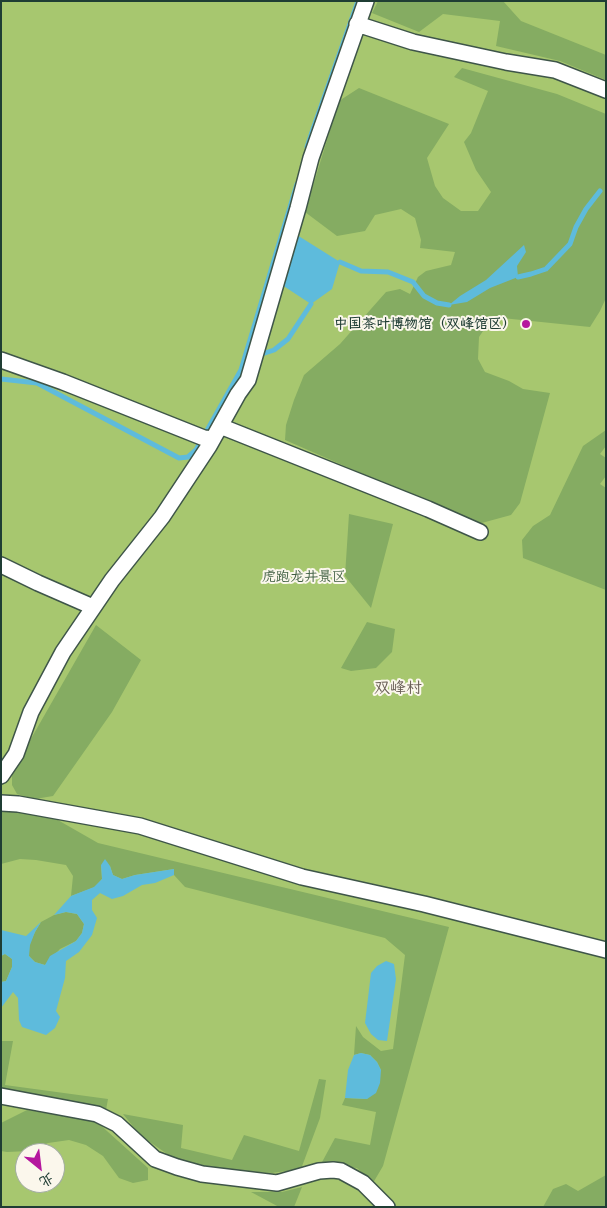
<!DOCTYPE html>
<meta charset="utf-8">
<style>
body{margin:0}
#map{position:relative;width:607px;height:1208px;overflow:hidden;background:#efdebd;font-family:"Patrick Hand","LXGW WenKai TC",sans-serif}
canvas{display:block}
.frame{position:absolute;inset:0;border:2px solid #1f3d34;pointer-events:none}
.north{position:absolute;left:15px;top:1143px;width:50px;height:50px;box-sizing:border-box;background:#fbf7ec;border:1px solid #a3ada2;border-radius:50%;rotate:151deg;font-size:14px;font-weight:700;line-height:20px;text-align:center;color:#1f3d34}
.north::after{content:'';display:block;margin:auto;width:18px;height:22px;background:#b5179e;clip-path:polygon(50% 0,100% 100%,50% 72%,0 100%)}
</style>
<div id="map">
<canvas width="607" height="1208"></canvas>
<div class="frame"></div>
<div class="north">北</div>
</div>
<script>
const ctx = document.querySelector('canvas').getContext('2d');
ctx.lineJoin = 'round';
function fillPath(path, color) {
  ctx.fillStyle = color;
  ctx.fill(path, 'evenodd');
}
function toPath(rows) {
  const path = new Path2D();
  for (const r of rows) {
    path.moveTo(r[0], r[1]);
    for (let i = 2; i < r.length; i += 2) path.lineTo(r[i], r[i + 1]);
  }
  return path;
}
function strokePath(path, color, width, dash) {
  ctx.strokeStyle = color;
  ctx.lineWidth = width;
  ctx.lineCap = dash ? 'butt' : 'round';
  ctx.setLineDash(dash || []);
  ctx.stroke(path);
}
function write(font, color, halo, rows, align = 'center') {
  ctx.font = font + ' "Patrick Hand","LXGW WenKai TC",sans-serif';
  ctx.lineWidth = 4;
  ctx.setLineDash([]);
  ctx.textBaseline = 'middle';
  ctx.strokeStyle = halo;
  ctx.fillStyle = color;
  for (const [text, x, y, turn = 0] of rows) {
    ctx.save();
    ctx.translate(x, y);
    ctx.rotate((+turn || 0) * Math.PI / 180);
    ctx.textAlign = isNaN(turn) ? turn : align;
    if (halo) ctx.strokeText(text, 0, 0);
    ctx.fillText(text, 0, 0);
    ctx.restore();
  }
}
const green = toPath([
 [1,1,606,1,606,1207,1,1207],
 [25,1153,55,1153,55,1183,25,1183]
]);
const forest = toPath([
 [378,1,428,2,429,1,503,1,521,21,606,55,606,80,560,61,496,46,500,21,443,14,419,32,372,13],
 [462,68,557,94,606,114,606,298,600,311,590,327,502,318,489,322,479,337,478,359,485,372,509,381,523,389,550,393,520,503,511,515,478,524,285,440,286,425,294,400,304,375,340,344,386,292,400,289,410,294,418,277,426,271,451,265,455,252,420,248,421,240,415,218,401,209,375,215,365,231,337,236,305,212,339,101,359,88,449,124,427,158,435,186,443,198,461,211,478,211,491,192,476,170,464,142,471,133,488,91,454,77],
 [606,430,606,446,600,454,606,458,606,476,600,484,606,488,606,590,523,558,522,540,533,526,550,515,583,446],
 [349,514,393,524,371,608,345,576],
 [367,622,395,629,392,652,376,668,351,671,341,668],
 [96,625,141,660,112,712,53,796,35,799,17,794,12,785,12,772],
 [1,810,14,810,56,819,98,843,449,927,383,1166,373,1183,357,1168,321,1164,335,1138,370,1145,376,1112,342,1105,345,1098,367,1099,381,1070,377,1062,370,1055,361,1053,354,1055,356,1026,363,1037,381,1051,393,1049,405,955,385,938,185,887,174,875,174,869,135,875,122,879,113,875,110,866,101,865,102,879,95,887,71,896,73,876,66,865,36,860,20,859,1,864],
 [66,912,77,914,84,924,82,933,76,941,60,949,45,965,35,962,29,956,29,945,35,932,41,922,54,915],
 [5,954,12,959,12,967,6,981,1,982,1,956],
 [1,1041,13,1041,5,1085,108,1099,106,1110,1,1093],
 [319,1079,326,1080,320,1118,301,1169,272,1173,208,1168,170,1156,140,1135,123,1114,183,1125,181,1148,232,1160,244,1135,299,1151],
 [27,1110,97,1122,148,1168,148,1180,133,1183,119,1178,103,1156,86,1145,69,1140,48,1143,29,1151,7,1152,1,1151,1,1123],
 [606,1175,606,1207,543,1207,553,1189,566,1184,578,1191],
 [302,1187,294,1207,279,1207,251,1192,282,1192]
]);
const water = toPath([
 [297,235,340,262,332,289,311,304,282,285],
 [524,245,526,252,517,266,518,277,490,288,467,302,449,305,460,296,486,280],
 [105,859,110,866,113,875,122,879,135,875,174,869,174,875,155,883,142,885,123,896,112,899,100,893,92,900,92,910,97,918,92,935,79,952,66,961,65,978,56,1011,60,1017,55,1028,46,1035,22,1027,19,1020,18,998,13,992,1,1008,1,982,6,981,12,967,12,959,5,954,1,956,1,930,26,936,41,922,35,932,30,945,29,956,35,962,45,965,50,956,76,941,82,933,84,924,77,914,66,912,54,915,71,896,94,887,102,879,101,865],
 [386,961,394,964,396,979,387,1041,378,1040,371,1034,365,1023,371,973,377,966],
 [361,1053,370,1055,377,1062,381,1070,380,1083,376,1093,367,1099,345,1098,348,1070,354,1055]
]);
const stream = toPath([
 [307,147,312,132,358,1],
 [340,262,361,271,388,272,413,282,424,296,437,303,449,305],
 [518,277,531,274,546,269,570,244,576,227,586,209,600,191],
 [259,355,274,350,288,339,311,304],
 [1,379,37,383,179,458,188,457,196,450,241,370,297,184]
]);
const street = toPath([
 [357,24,413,42,506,62,555,70,606,90],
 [1,360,63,382,204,438,213,439],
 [220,426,428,509,480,532],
 [1,565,38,583,93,607],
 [1,776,16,754,31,712,63,652,112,580,162,517,209,446,238,394,248,380,298,208,311,158,366,1],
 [1,803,18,804,140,826,302,877,424,904,606,950],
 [1,1096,97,1114,117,1124,155,1159,177,1167,202,1174,277,1183,319,1171,333,1170,341,1171,363,1183,387,1207]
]);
const markers = [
 [526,324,5,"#b5179e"]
];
const poiNames = [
 ["中国茶叶博物馆（双峰馆区）",516,324]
];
const parkNames = [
 ["虎跑龙井景区",304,577]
];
const quarterNames = [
 ["双峰村",398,689]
];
fillPath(green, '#a7c76f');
fillPath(forest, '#85ac62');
fillPath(water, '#5ebbdc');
strokePath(stream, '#5ebbdc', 5);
strokePath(street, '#3e5549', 18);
strokePath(street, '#fff', 15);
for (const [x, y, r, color] of markers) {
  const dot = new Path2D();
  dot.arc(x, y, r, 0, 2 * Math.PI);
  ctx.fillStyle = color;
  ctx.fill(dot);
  strokePath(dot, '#fbf7ec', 2);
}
write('bold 14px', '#1f3d34', '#fbf7ec', poiNames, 'right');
write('14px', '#416043', '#fbf7ec', parkNames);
write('16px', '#675c54', '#fbf7ec', quarterNames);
</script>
